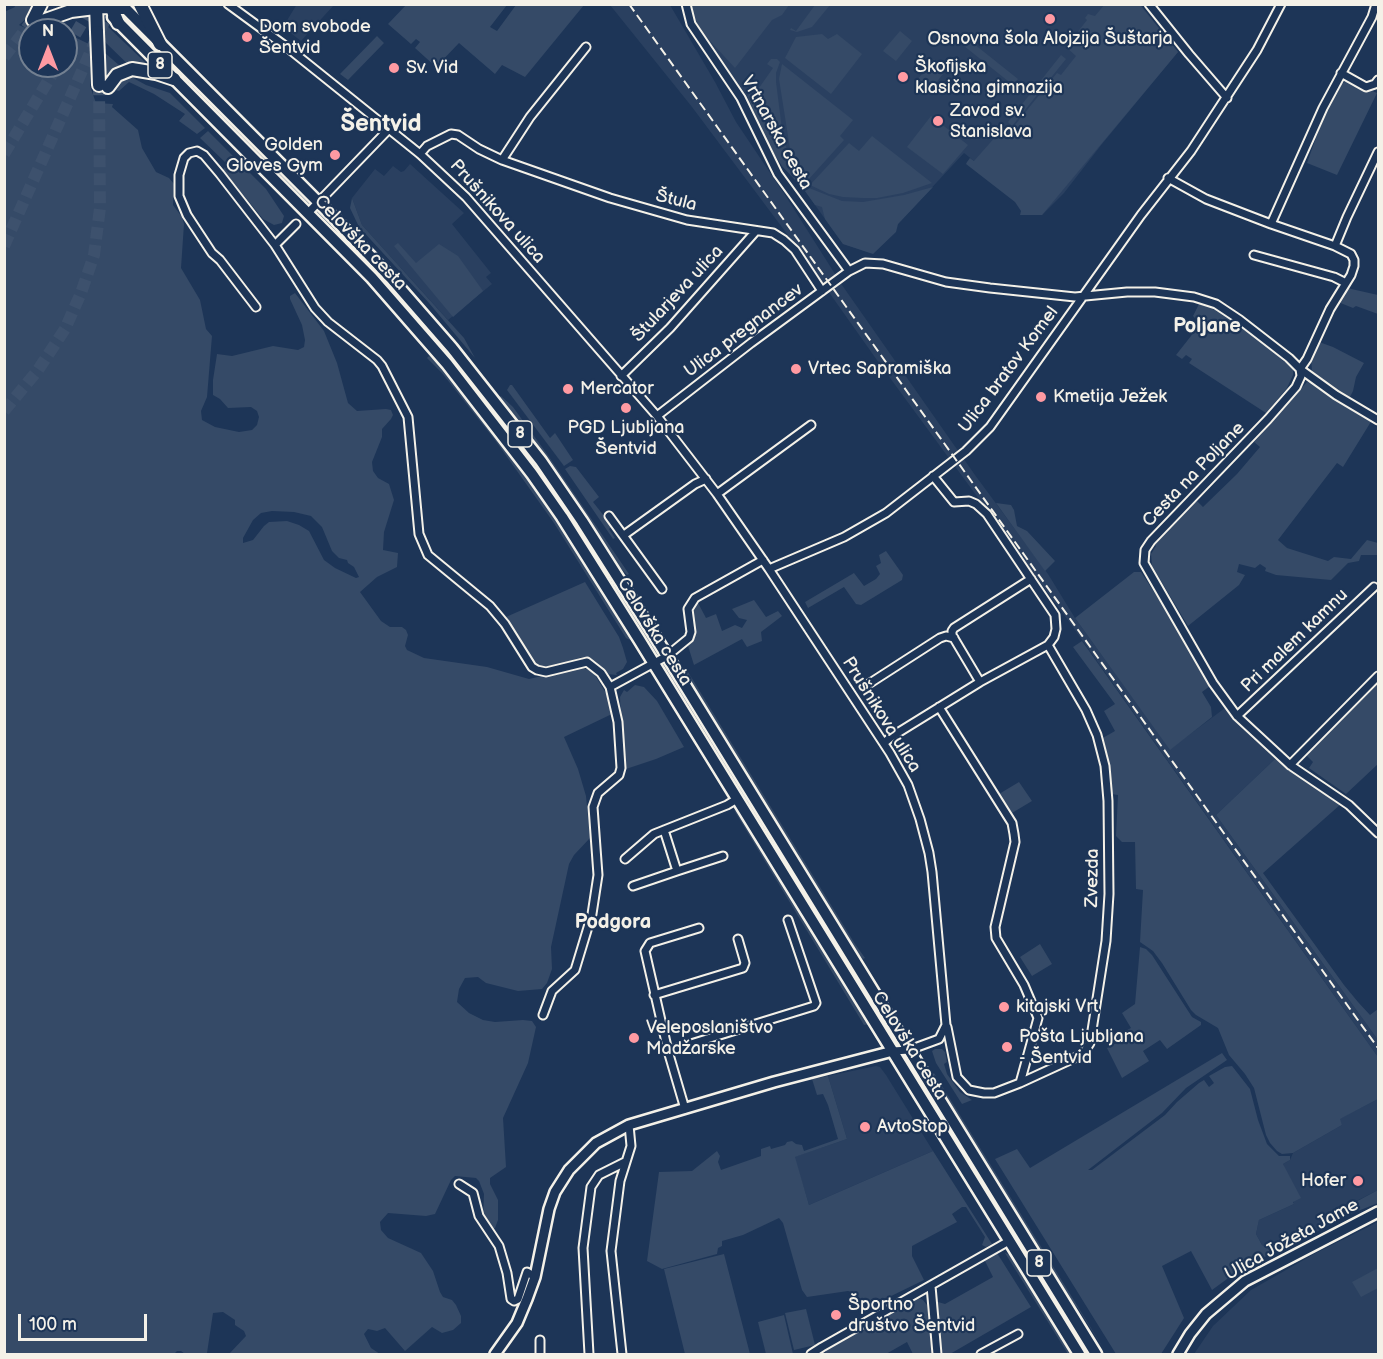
<!DOCTYPE html>
<meta charset="utf-8">
<style>
body{margin:0}
#map{position:relative;width:1383px;height:1359px;overflow:hidden;background:#1d3557;font-family:"Balsamiq Sans",sans-serif}
canvas{display:block}
.frame{position:absolute;inset:0;border:6px solid #f4f1e8;pointer-events:none}
.north{position:absolute;left:18px;top:18px;width:60px;height:60px;box-sizing:border-box;background:#1d3557;border:2px solid #738091;border-radius:50%;rotate:0deg;font-size:16px;font-weight:700;line-height:24px;text-align:center;color:#f4f1e8}
.north::after{content:'';display:block;margin:auto;width:21px;height:27px;background:#ff9aa2;clip-path:polygon(50% 0,100% 100%,50% 72%,0 100%)}
.scale{position:absolute;left:18px;top:1314px;width:129px;height:27px;box-sizing:border-box;border:3px solid #f4f1e8;border-top:0;padding-left:8px;font-size:18px;line-height:21px;white-space:nowrap;color:#f4f1e8;-webkit-text-stroke:4px #1d3557;paint-order:stroke}
</style>
<div id="map">
<canvas width="1383" height="1359"></canvas>
<div class="frame"></div>
<div class="north">N</div>
<div class="scale">100 m</div>
</div>
<script>
const ctx = document.querySelector('canvas').getContext('2d');
ctx.lineJoin = 'round';
function fillPath(path, color) {
  ctx.fillStyle = color;
  ctx.fill(path, 'evenodd');
}
function toPath(rows) {
  const path = new Path2D();
  for (const r of rows) {
    path.moveTo(r[0], r[1]);
    for (let i = 2; i < r.length; i += 2) path.lineTo(r[i], r[i + 1]);
  }
  return path;
}
function strokePath(path, color, width, dash) {
  ctx.strokeStyle = color;
  ctx.lineWidth = width;
  ctx.lineCap = dash ? 'butt' : 'round';
  ctx.setLineDash(dash || []);
  ctx.stroke(path);
}
function write(font, color, halo, rows, align = 'center') {
  ctx.font = font + ' "Balsamiq Sans",sans-serif';
  ctx.lineWidth = 4.5;
  ctx.setLineDash([]);
  ctx.textBaseline = 'middle';
  ctx.strokeStyle = halo;
  ctx.fillStyle = color;
  for (const [text, x, y, turn = 0] of rows) {
    ctx.save();
    ctx.translate(x, y);
    ctx.rotate((+turn || 0) * Math.PI / 180);
    ctx.textAlign = isNaN(turn) ? turn : align;
    if (halo) ctx.strokeText(text, 0, 0);
    ctx.fillText(text, 0, 0);
    ctx.restore();
  }
}
const built = toPath([
 [297,4,334,4,334,5,301,41,283,27],
 [1140,4,1178,52,1102,144,1064,193,1042,215,964,153,871,253,843,244,805,191,782,166,745,99,699,29,718,5],
 [610,5,670,5,715,82,736,122,785,195,842,285,975,475,1048,574,1075,618,1170,749,1225,708,1275,759,1216,815,1378,1040,1378,1057,1070,623,879,363,799,250,692,107],
 [410,164,464,213,452,224,491,273,486,277,492,284,448,320,362,225,352,198,375,169,384,176,393,166,401,172,404,171],
 [876,1066,880,1067,886,1075,933,1151,809,1205,794,1157,847,1139,828,1076],
 [1378,1099,1378,1190,1335,1212,1340,1220,1291,1245,1276,1251,1275,1248,1271,1250,1262,1245,1256,1234,1259,1220,1294,1204,1283,1164,1290,1160,1293,1153,1342,1125,1339,1119],
 [1378,1222,1378,1354,1194,1354,1213,1326,1251,1290,1314,1254]
]);
const green = toPath([
 [1105,4,1140,5,1178,52,1042,215,1020,215,1021,211,1015,202,966,164,967,162,970,158,974,161,1005,126,1011,130,1057,73,1061,75,1076,56,1066,47,1087,20,1085,18,1088,14,1095,16],
 [14,5,34,5,28,17,19,25,30,30,30,66,66,66,66,33,89,44,91,50,90,86,96,103,113,104,112,107,138,130,142,148,156,172,169,178,174,184,173,205,182,217,184,224,181,268,200,300,206,329,212,336,207,397,201,411,202,420,215,427,239,432,252,430,257,425,259,417,257,411,251,407,228,408,220,399,213,395,213,380,217,354,232,356,273,346,298,350,304,347,305,340,302,325,290,299,290,296,295,293,324,331,337,363,348,403,357,411,386,409,391,410,393,415,391,419,382,429,382,437,372,462,373,471,378,478,389,484,394,500,384,532,383,550,398,553,397,567,377,577,360,592,381,621,390,627,402,627,406,630,408,635,405,646,407,650,424,658,487,667,529,679,581,667,593,672,612,703,614,713,564,737,578,769,586,796,590,838,574,855,569,864,551,947,552,969,547,983,542,989,518,991,486,983,478,977,465,978,459,989,457,1002,469,1013,483,1020,495,1022,523,1020,532,1021,536,1027,528,1063,503,1118,506,1167,490,1178,490,1184,498,1200,498,1220,495,1228,492,1229,483,1220,484,1194,479,1181,476,1178,455,1176,451,1180,435,1214,426,1216,388,1213,380,1222,381,1230,388,1238,421,1253,433,1271,440,1292,443,1297,452,1300,456,1305,461,1316,461,1323,453,1330,442,1333,432,1327,405,1351,385,1328,377,1331,368,1329,364,1334,371,1348,380,1354,229,1354,246,1336,244,1331,235,1325,235,1320,223,1312,213,1313,207,1353,216,1354,185,1354,181,1351,177,1351,174,1354,5,1354,4,12,15,7],
 [272,511,294,512,311,516,322,527,332,551,339,558,347,560,348,563,354,567,359,577,356,578,335,568,324,560,309,531,299,525,287,521,269,522,264,526,253,540,243,543,243,538,253,520,261,513],
 [406,5,507,5,490,27,497,31,516,5,584,5,525,77,502,65,495,74,459,43,436,67,415,48,420,42,416,39,411,44,388,24],
 [690,5,789,5,782,15,772,20,735,68,699,29],
 [815,5,830,5,812,27,797,32,790,30,791,28,796,31],
 [118,9,294,186,293,187,130,27,121,17],
 [103,22,150,67,173,84,203,114,170,85,150,80,139,75,105,42],
 [900,31,912,41,896,61,883,51],
 [822,34,828,39,837,34,862,54,831,94,785,58,796,37],
 [377,36,384,43,348,80,340,74],
 [969,40,1018,79,1013,85,964,46],
 [105,53,135,79,146,85,170,93,205,128,197,134,179,121,185,114,154,94,129,82,119,91,112,89,105,68],
 [1061,55,1066,59,1012,126,1008,122],
 [771,59,777,59,780,62,776,73,776,82,783,137,792,166,805,184,801,186,782,166,767,143,749,101,748,96,754,85,759,88,773,68,767,64],
 [934,59,947,69,931,89,918,79],
 [782,64,853,120,840,136,844,140,808,180,796,167,791,155,779,79],
 [1348,81,1377,93,1337,175,1307,163,1327,107,1339,84],
 [931,116,968,145,943,174,907,147],
 [208,131,266,189,284,216,282,223,274,225,263,219,223,170,227,164,200,138],
 [872,136,932,183,903,193,877,198,863,198,843,197,829,194,810,185,849,143,859,151],
 [933,187,898,224,896,232,873,254,843,244,825,219,822,207,815,205,805,191,809,188,842,201,863,202,904,195],
 [352,198,362,225,464,338,475,358,429,303,359,227,350,208],
 [332,230,438,337,522,443,582,529,645,631,599,558,487,406,420,324],
 [398,243,416,263,439,244,458,256,483,291,453,317,394,246],
 [1347,288,1378,295,1378,314,1356,306,1353,308,1338,302],
 [1200,302,1205,303,1235,320,1293,369,1293,375,1287,388,1266,413,1189,363,1192,359,1186,355,1182,359,1176,355,1191,336,1199,322,1193,316],
 [1319,342,1333,347,1364,363,1356,377,1353,391,1349,399,1312,371,1311,357],
 [429,356,442,366,499,437,558,519,633,638,630,640,626,638,554,523,495,440,442,373,427,358],
 [1307,382,1314,383,1372,420,1343,467,1337,463,1278,540,1287,548,1328,561,1334,557,1351,559,1367,540,1378,543,1378,555,1361,555,1359,561,1348,563,1331,580,1276,575,1265,571,1266,568,1260,564,1255,568,1239,564,1237,572,1245,575,1239,585,1188,626,1152,566,1151,554,1156,546,1154,544,1196,500,1203,507,1237,474,1260,447,1254,442],
 [510,385,512,385,550,438,555,433,573,460,564,466,507,390],
 [501,396,513,407,547,454,629,574,627,575,614,561,527,435,498,397],
 [570,466,576,467,599,497,593,502,612,526,609,529,615,538,613,539,565,469],
 [996,503,1011,505,1014,510,1017,526,1027,531,1055,561,1045,571],
 [886,551,903,575,902,580,861,605,856,604,844,587,808,608,805,602,854,573,864,586,876,579,880,574,876,566,881,563,879,555],
 [1134,572,1141,572,1177,627,1210,686,1202,692,1211,707,1212,717,1170,750,1075,618],
 [585,582,619,637,623,648,627,662,623,669,616,673,617,675,607,674,596,662,582,657,548,668,541,668,533,664,517,640,506,617],
 [754,600,766,617,778,611,782,616,761,632,762,641,747,647,742,639,694,665,688,646,695,637,692,611,694,603,697,601,706,618,716,614,722,631,735,625,742,628,747,620,739,618,732,609],
 [1082,641,1378,1057,1378,1099,1340,1119,1342,1125,1293,1153,1282,1154,1277,1151,1270,1143,1266,1135,1254,1088,1245,1074,1229,1055,1218,1028,1196,1015,1191,1010,1162,963,1153,951,1140,942,1143,890,1136,889,1135,842,1122,842,1116,836,1118,795,1111,794,1110,773,1101,739,1115,731,1104,711,1115,704,1073,647],
 [688,672,855,944,865,958,863,959,855,952,683,675],
 [1378,679,1378,764,1346,794,1309,768,1313,762,1305,754],
 [672,681,711,744,743,791,885,1020,826,934,671,682],
 [635,685,644,687,657,701,684,747,656,759,623,770,620,697,624,690,627,692],
 [1275,759,1341,804,1263,873,1344,985,1358,1002,1370,1015,1378,1009,1378,1040,1216,815],
 [1019,782,1032,801,1012,813,999,794],
 [734,810,743,816,870,1024,864,1025],
 [1040,944,1052,964,1032,976,1020,957],
 [1140,947,1146,949,1152,955,1192,1017,1201,1022,1201,1025,1167,1049,1160,1040,1143,1051,1149,1061,1122,1078,1107,1048,1116,1043,1114,1037,1131,1028,1122,1013,1135,1004],
 [935,1049,942,1049,945,1052,947,1062,944,1064,947,1074,960,1092,972,1100,962,1104,936,1063,932,1051],
 [1222,1053,1227,1060,1186,1088,1162,1113,1088,1170,1092,1170,1165,1115,1177,1102,1199,1083,1204,1080,1209,1087,1214,1083,1209,1076,1225,1067,1232,1066,1250,1089,1258,1120,1267,1144,1279,1156,1290,1156,1290,1160,1283,1164,1301,1198,1293,1202,1294,1204,1259,1220,1256,1234,1262,1245,1271,1250,1275,1248,1276,1251,1238,1271,1212,1290,1191,1251,1162,1266,1184,1318,1161,1354,1116,1354,995,1159,1017,1149,1030,1168],
 [934,1073,1107,1354,1077,1307,1066,1298,929,1074],
 [828,1076,847,1139,795,1157,809,1205,933,1151,992,1244,986,1247,982,1245,985,1237,966,1207,962,1207,952,1214,957,1222,912,1246,912,1256,924,1280,885,1299,878,1299,868,1304,862,1301,855,1293,848,1291,807,1297,802,1290,783,1223,779,1218,743,1235,722,1241,722,1246,718,1248,717,1254,662,1269,647,1261,659,1172,692,1171,717,1151,720,1156,718,1162,721,1170,761,1156,761,1149,770,1146,771,1149,785,1145,787,1142,792,1141,796,1144,802,1145,804,1151,838,1139,828,1105,823,1094,817,1095,812,1079],
 [916,1078,954,1139,998,1204,1091,1354,1089,1354,1022,1246,1009,1232],
 [1378,1190,1378,1203,1338,1219,1335,1213],
 [997,1253,1031,1307,950,1354,943,1354,938,1333,934,1305,938,1302,945,1304,993,1277,985,1261,988,1257],
 [1005,1253,1012,1255,1073,1354,1068,1354],
 [724,1254,750,1354,685,1354,664,1269],
 [1378,1268,1378,1288,1361,1297,1352,1282],
 [916,1297,923,1300,927,1305,932,1354,913,1354,907,1342,886,1354,825,1354,827,1348,848,1335],
 [806,1309,815,1345,794,1350,785,1313],
 [784,1315,793,1354,766,1354,758,1322]
]);
const highwayTunnel = toPath([
 [66,50,93,4],
 [4,57,33,20],
 [4,154,57,66],
 [4,246,102,26,114,4],
 [4,411,38,370,65,329,81,293,94,255,100,208,99,85]
]);
const street = toPath([
 [228,4,288,48,420,154,466,197,657,416,717,494,769,569,890,753,908,785,920,819,929,853,932,872,946,1025,939,1039,909,1050,893,1051],
 [686,4,691,24,741,98,778,174,849,271],
 [1149,4,1189,54,1227,98],
 [1341,73,1366,87,1375,84,1378,80],
 [420,154,427,146,451,134,458,135,479,149,502,160,610,198,687,220,773,233,784,240,795,250,822,291],
 [502,160,530,117,586,47],
 [1168,178,1206,199,1271,224,1335,246,1351,254,1354,260,1354,266,1351,275,1330,309,1307,359,1300,369],
 [308,213,389,129],
 [1271,224,1323,108,1372,17,1376,4],
 [275,245,296,224],
 [1335,246,1347,217,1378,152],
 [1254,255,1334,277,1346,283],
 [256,307,220,260,212,253,187,215,179,196,179,175,184,158,189,153,197,151,204,155,220,174,275,245,315,308,328,322,377,360,382,366,408,417,419,534,428,555,490,606,505,624,532,667,537,670,546,672,587,662,601,673,610,687,618,722,621,768,619,775,598,793,593,807,598,875,592,914,575,970,552,991,543,1015],
 [1300,369,1336,395,1378,420],
 [621,376,670,328,756,231],
 [657,416,751,343,849,271,865,263,883,264,946,282,990,288,1075,297,1127,292,1155,292,1194,297,1216,304,1240,320,1289,358,1300,369,1301,376,1296,387,1268,419,1151,541,1145,550,1144,563,1213,683,1237,716,1290,765,1349,805,1378,833],
 [717,494,811,425],
 [609,516,662,589],
 [624,535,695,484,706,479],
 [769,569,844,537,886,513,966,451,990,427,1141,215,1191,151,1257,50,1281,4],
 [980,682,952,635,952,631,954,628,1031,579],
 [867,685,940,638,946,636,954,638],
 [610,687,667,656,689,638,691,632,688,609,695,598,763,560],
 [939,707,1012,823,1014,834,1015,842,995,927,996,938,1024,985,1038,1018,1020,1083],
 [1237,716,1374,587],
 [884,743,891,737,980,682,1048,645,1054,637,1056,629,1055,615,987,514,976,504,969,501,954,502,933,476],
 [1290,765,1378,676],
 [664,830,677,871,723,856],
 [625,859,654,834,727,805,737,799],
 [633,886,677,871],
 [654,995,743,968,745,963,738,939],
 [947,1027,957,1077,969,1090,984,1093,994,1093,1020,1083,1083,1054,1090,1043,1106,941,1109,894,1108,801,1105,766,1097,735,1086,710,1048,645],
 [668,1051,814,1006,816,1003,788,920],
 [685,1109,668,1051,645,951,650,943,699,928],
 [459,1184,473,1193,479,1216,499,1246,507,1273,511,1299,514,1301,518,1299,527,1272,535,1277],
 [931,1286,937,1354],
 [540,1354,540,1340],
 [589,1354,583,1248,591,1187,599,1175,625,1162],
 [622,1354,611,1251,620,1181,631,1146,629,1125],
 [811,1354,822,1347,1009,1241],
 [981,1354,1018,1334]
]);
const secondary = toPath([
 [495,1354,517,1323,527,1299,535,1277,549,1209,555,1192,569,1170,596,1143,629,1125,774,1082,893,1051],
 [1178,1354,1190,1334,1206,1314,1245,1281,1378,1212]
]);
const primary = toPath([
 [121,4,336,220,391,278,452,348,541,461,582,521,653,633,1096,1354],
 [113,17,372,278,447,364,532,474,562,517,640,641,1079,1354]
]);
const highway = toPath([
 [96,4,97,32],
 [110,4,118,23],
 [140,4,160,44],
 [33,20,41,4],
 [37,23,71,11,103,7,124,8],
 [98,57,99,85],
 [108,87,117,75,132,69,156,73,174,79]
]);
const rail = toPath([
 [629,4,1378,1048]
]);
const highwayBridge = toPath([
 [97,32,98,57]
]);
const markers = [
 [1050,19,6,"#ff9aa2"],
 [247,37,6,"#ff9aa2"],
 [394,68,6,"#ff9aa2"],
 [903,77,6,"#ff9aa2"],
 [938,121,6,"#ff9aa2"],
 [335,155,6,"#ff9aa2"],
 [796,369,6,"#ff9aa2"],
 [568,389,6,"#ff9aa2"],
 [1041,397,6,"#ff9aa2"],
 [626,408,6,"#ff9aa2"],
 [1004,1007,6,"#ff9aa2"],
 [634,1038,6,"#ff9aa2"],
 [1007,1047,6,"#ff9aa2"],
 [865,1127,6,"#ff9aa2"],
 [1358,1181,6,"#ff9aa2"],
 [836,1315,6,"#ff9aa2"]
];
const shields = [
 [160,65,24],
 [520,434,24],
 [1039,1263,24]
];
const shieldNames = [
 ["8",160,65],
 ["8",520,434],
 ["8",1039,1263]
];
const poiNames = [
 ["Dom svobode",259,27],
 ["Šentvid",259,48],
 ["Osnovna šola Alojzija Šuštarja",1050,39,"center"],
 ["Škofijska",915,67],
 ["klasična gimnazija",915,88],
 ["Sv. Vid",406,68],
 ["Zavod sv.",950,111],
 ["Stanislava",950,132],
 ["Golden",323,145,"right"],
 ["Gloves Gym",323,166,"right"],
 ["Vrtec Sapramiška",808,369],
 ["Mercator",580,389],
 ["Kmetija Ježek",1053,397],
 ["PGD Ljubljana",626,428,"center"],
 ["Šentvid",626,449,"center"],
 ["kitajski Vrt",1016,1007],
 ["Veleposlaništvo",646,1028],
 ["Madžarske",646,1049],
 ["Pošta Ljubljana",1019,1037],
 ["- Šentvid",1019,1058],
 ["AvtoStop",877,1127],
 ["Hofer",1346,1181,"right"],
 ["Športno",848,1305],
 ["društvo Šentvid",848,1326]
];
const streetNames = [
 ["Vrtnarska cesta",776,133,61],
 ["Štula",676,201,14],
 ["Prušnikova ulica",497,212,48],
 ["Celovška cesta",360,243,46],
 ["Štularjeva ulica",678,294,-47],
 ["Ulica pregnancev",744,331,-37],
 ["Ulica bratov Komel",1009,370,-53],
 ["Cesta na Poljane",1194,475,-46],
 ["Celovška cesta",654,632,58],
 ["Pri malem kamnu",1295,641,-44],
 ["Prušnikova ulica",881,715,58],
 ["Zvezda",1093,878,-89],
 ["Celovška cesta",909,1046,58],
 ["Ulica Jožeta Jame",1292,1240,-29]
];
const neighbourhoodNames = [
 ["Poljane",1207,327],
 ["Podgora",613,923]
];
const districtNames = [
 ["Šentvid",381,125]
];
fillPath(built, '#2a4060');
fillPath(green, '#354a67');
strokePath(highwayTunnel, '#3d516d', 12, [12, 6]);
strokePath(street, '#f4f1e8', 11);
strokePath(secondary, '#f4f1e8', 14);
strokePath(primary, '#f4f1e8', 15);
strokePath(highway, '#f4f1e8', 16);
strokePath(street, '#1d3557', 7);
strokePath(secondary, '#1d3557', 9);
strokePath(primary, '#1d3557', 10);
strokePath(highway, '#1d3557', 12);
strokePath(rail, '#f4f1e8', 2, [9, 4.5]);
strokePath(highwayBridge, '#f4f1e8', 16, []);
strokePath(highwayBridge, '#1d3557', 12);
for (const [x, y, r, color] of markers) {
  const dot = new Path2D();
  dot.arc(x, y, r, 0, 2 * Math.PI);
  ctx.fillStyle = color;
  ctx.fill(dot);
  strokePath(dot, '#1d3557', 2);
}
for (const [x, y, w] of shields) {
  const box = new Path2D();
  box.roundRect(x - w / 2, y - 13, w, 26, 4.5);
  ctx.fillStyle = '#1d3557';
  ctx.fill(box);
  strokePath(box, '#f4f1e8', 1.5);
}
write('bold 16px', '#f4f1e8', null, shieldNames);
write('18px', '#f4f1e8', '#1d3557', poiNames, 'left');
write('18px', '#f4f1e8', '#1d3557', streetNames);
write('bold 20px', '#f4f1e8', '#1d3557', neighbourhoodNames);
write('bold 24px', '#f4f1e8', '#1d3557', districtNames);
</script>
